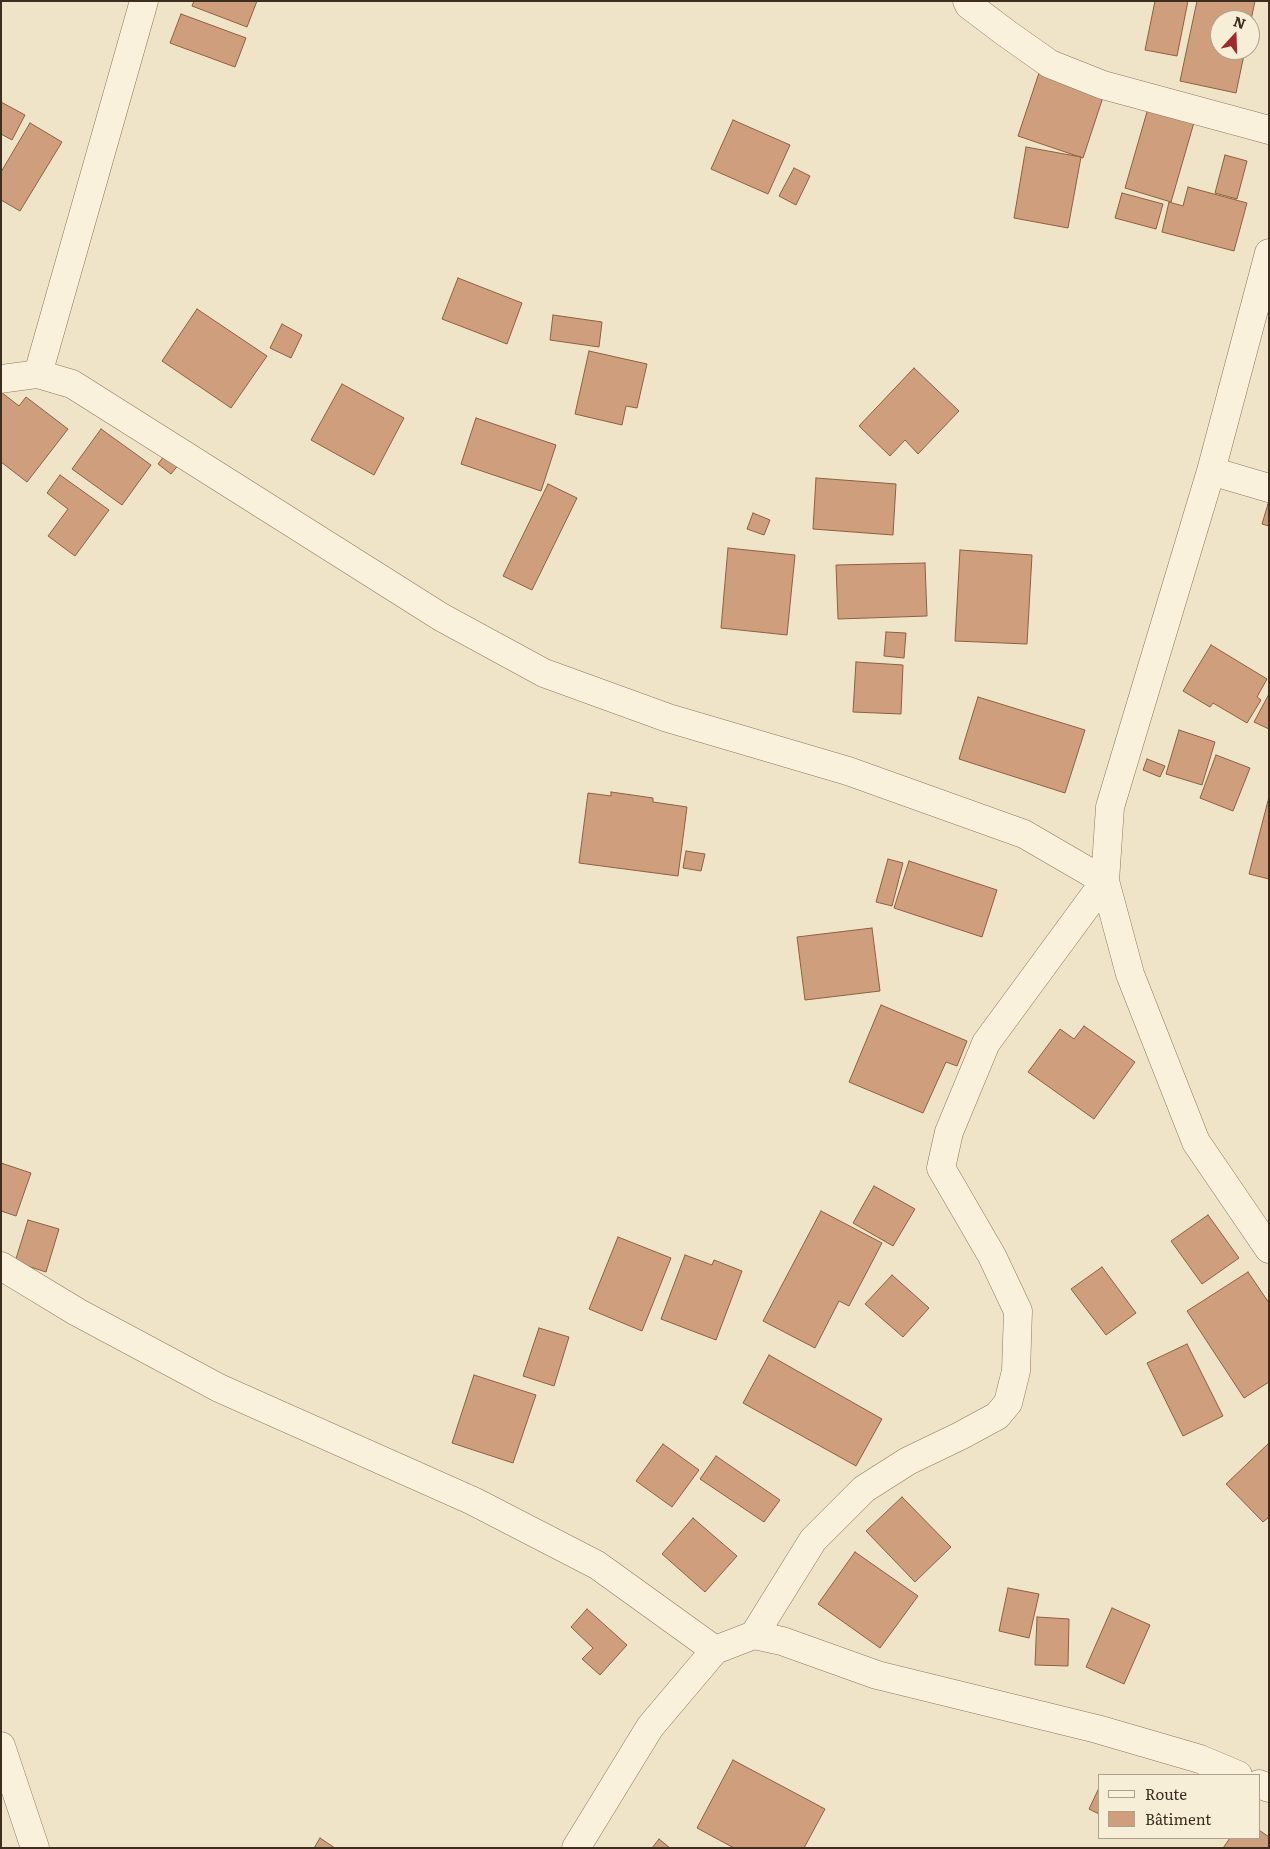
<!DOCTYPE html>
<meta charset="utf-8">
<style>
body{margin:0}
#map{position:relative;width:1270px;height:1849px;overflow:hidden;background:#f0e4c8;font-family:Literata,serif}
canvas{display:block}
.frame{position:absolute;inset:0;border:2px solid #3d2e20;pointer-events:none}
.legend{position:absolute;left:1098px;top:1774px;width:162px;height:65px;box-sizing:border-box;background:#f7eed8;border:1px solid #ada18e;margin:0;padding:6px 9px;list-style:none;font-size:15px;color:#3d2e20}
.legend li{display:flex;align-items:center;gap:10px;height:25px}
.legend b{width:25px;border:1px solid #ada18e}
.north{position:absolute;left:1210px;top:10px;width:50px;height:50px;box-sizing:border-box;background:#f7eed8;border:1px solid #ada18e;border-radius:50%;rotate:20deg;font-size:14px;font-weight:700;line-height:20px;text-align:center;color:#3d2e20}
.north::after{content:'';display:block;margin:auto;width:18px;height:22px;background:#9e2a2b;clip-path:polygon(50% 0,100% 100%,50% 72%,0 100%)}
</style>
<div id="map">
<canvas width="1270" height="1849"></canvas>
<div class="frame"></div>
<ul class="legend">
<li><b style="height:6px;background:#faf1dc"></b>Route</li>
<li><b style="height:14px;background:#cf9f7d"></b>Bâtiment</li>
</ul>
<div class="north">N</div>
</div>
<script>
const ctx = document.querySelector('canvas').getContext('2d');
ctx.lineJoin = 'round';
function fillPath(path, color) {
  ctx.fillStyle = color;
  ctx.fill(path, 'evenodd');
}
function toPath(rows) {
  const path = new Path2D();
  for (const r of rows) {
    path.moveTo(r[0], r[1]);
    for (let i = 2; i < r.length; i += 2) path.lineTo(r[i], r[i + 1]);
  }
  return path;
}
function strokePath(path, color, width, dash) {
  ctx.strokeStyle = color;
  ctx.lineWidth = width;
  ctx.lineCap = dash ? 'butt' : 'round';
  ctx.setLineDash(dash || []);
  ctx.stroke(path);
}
const building = toPath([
 [194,1,257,1,247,27,192,6,194,1],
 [1155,1,1188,1,1177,56,1145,50,1155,1],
 [1197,1,1255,1,1250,25,1250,20,1220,20,1220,50,1245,50,1236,93,1180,81,1197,1],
 [181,14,246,38,235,67,170,43,181,14],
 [1040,70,1105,91,1083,158,1018,136,1040,70],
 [1,102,25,115,12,140,1,134,1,102],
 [1149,105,1195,119,1171,202,1125,188,1149,105],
 [733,120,790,145,768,194,711,169,733,120],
 [30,123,62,142,20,211,1,200,1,172,30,123],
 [1026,147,1081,157,1068,228,1014,218,1026,147],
 [1225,155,1247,161,1237,199,1215,193,1225,155],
 [794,168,810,176,796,205,779,196,794,168],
 [1188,187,1247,203,1234,251,1162,232,1169,202,1183,206,1188,187],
 [1122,193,1163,204,1156,229,1115,218,1122,193],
 [458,278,522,303,507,344,442,319,458,278],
 [197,309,267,356,231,408,162,361,197,309],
 [553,315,602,322,599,347,550,340,553,315],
 [282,324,302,335,291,358,270,348,282,324],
 [589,351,647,364,637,408,626,406,622,425,575,414,589,351],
 [914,368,959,411,918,454,905,440,890,456,859,426,914,368],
 [342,384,404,418,374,475,311,440,342,384],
 [1,392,19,406,26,397,68,429,27,482,1,462,1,392],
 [476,418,556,445,541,491,461,464,476,418],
 [101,429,151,465,122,505,72,469,101,429],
 [167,452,180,463,171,474,158,464,167,452],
 [60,475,109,510,75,556,48,536,68,509,47,493,60,475],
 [816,478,896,484,893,535,813,529,816,478],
 [548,484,577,498,532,590,503,576,548,484],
 [1268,504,1269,504,1269,526,1262,524,1268,504],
 [753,513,770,520,764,535,747,529,753,513],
 [728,548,795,555,787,635,721,628,728,548],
 [960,550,1032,555,1027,644,955,641,960,550],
 [925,563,927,616,838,619,836,565,925,563],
 [886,632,906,633,904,658,884,656,886,632],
 [1211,645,1267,679,1257,697,1261,700,1247,723,1213,703,1210,707,1183,691,1211,645],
 [856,662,903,665,901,714,853,712,856,662],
 [1269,694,1269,729,1254,722,1269,694],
 [978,697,1085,730,1065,793,959,759,978,697],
 [1179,730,1215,742,1202,785,1166,774,1179,730],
 [1216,755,1250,768,1233,811,1200,798,1216,755],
 [1147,759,1165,766,1160,777,1143,770,1147,759],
 [611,792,653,798,653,802,687,807,678,876,579,863,588,793,611,796,611,792],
 [1269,797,1269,879,1249,874,1269,797],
 [686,851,705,854,701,871,683,868,686,851],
 [888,859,903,863,892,906,876,902,888,859],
 [909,861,997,890,982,937,894,908,909,861],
 [872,928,880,991,805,1000,797,937,872,928],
 [881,1005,967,1041,957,1066,946,1062,923,1113,849,1082,881,1005],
 [1084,1026,1135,1062,1094,1119,1028,1072,1060,1029,1074,1039,1084,1026],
 [1,1163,31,1173,16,1216,1,1211,1,1163],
 [874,1186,915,1209,893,1246,853,1223,874,1186],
 [821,1211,882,1243,849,1306,839,1301,815,1348,763,1321,821,1211],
 [1208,1215,1239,1258,1202,1284,1171,1241,1208,1215],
 [28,1220,59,1229,46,1272,15,1262,28,1220],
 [618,1237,671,1258,642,1331,589,1309,618,1237],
 [685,1255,712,1265,714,1260,742,1271,716,1340,661,1319,685,1255],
 [1102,1267,1136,1313,1106,1335,1071,1289,1102,1267],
 [1248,1272,1269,1303,1269,1382,1244,1398,1187,1311,1248,1272],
 [892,1275,929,1308,903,1337,865,1304,892,1275],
 [539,1328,569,1337,554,1386,523,1376,539,1328],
 [1187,1344,1223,1416,1183,1436,1147,1363,1187,1344],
 [769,1355,882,1419,856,1466,743,1403,769,1355],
 [474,1375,536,1395,513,1463,452,1443,474,1375],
 [1269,1443,1269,1517,1263,1522,1226,1484,1269,1443],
 [663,1444,699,1470,672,1507,636,1481,663,1444],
 [716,1456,780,1500,764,1522,700,1479,716,1456],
 [902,1497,951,1547,915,1582,866,1531,902,1497],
 [693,1518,737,1556,705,1592,662,1554,693,1518],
 [855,1552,918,1596,880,1648,818,1604,855,1552],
 [1008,1588,1039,1594,1029,1638,999,1631,1008,1588],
 [1112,1608,1150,1625,1124,1684,1086,1667,1112,1608],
 [587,1609,627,1645,600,1675,582,1659,593,1648,571,1627,587,1609],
 [1037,1617,1069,1619,1068,1666,1035,1665,1037,1617],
 [733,1760,825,1809,804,1848,734,1848,697,1828,733,1760],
 [1099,1788,1099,1814,1089,1809,1099,1788],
 [1259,1830,1269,1837,1269,1848,1223,1848,1230,1838,1259,1838,1259,1830],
 [320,1838,335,1848,314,1848,320,1838],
 [659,1839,670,1848,652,1848,659,1839]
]);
const minor = toPath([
 [967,1,969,5,1006,33,1050,64,1103,85,1269,130],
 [1269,253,1211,471,1110,807,1105,881,1130,974,1196,1142,1269,1249],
 [38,374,144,1],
 [1,379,38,374,72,384,441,617,544,673,668,718,848,771,1024,834,1105,881,986,1043,949,1132,941,1168,992,1256,1018,1311,1016,1371,1008,1403,997,1416,960,1436,908,1461,864,1489,813,1540,754,1635],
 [1211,471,1269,488],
 [1,1266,77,1312,219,1388,473,1501,597,1565,715,1650],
 [1,1746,35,1848],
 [1259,1784,1269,1788],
 [576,1848,650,1727,715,1650,754,1635,782,1641,877,1675,1097,1729,1200,1759,1238,1775]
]);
fillPath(building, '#cf9f7d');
strokePath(building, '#8d5f41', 1);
strokePath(minor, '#8d765c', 29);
strokePath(minor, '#faf1dc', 28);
</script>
